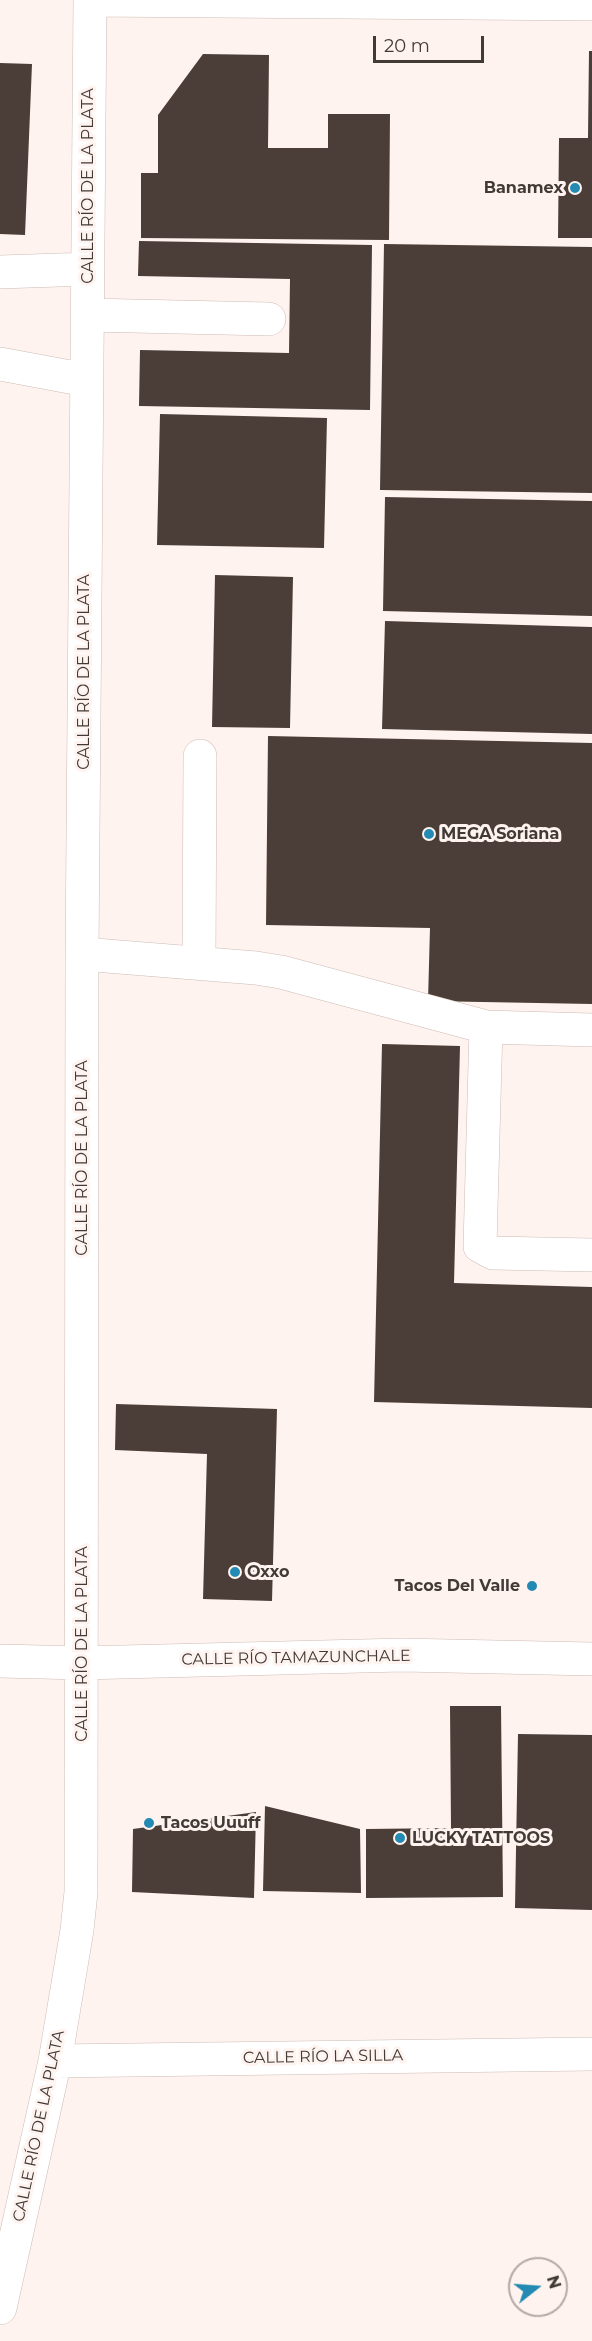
<!DOCTYPE html>
<meta charset="utf-8">
<style>
body{margin:0}
#map{position:relative;width:592px;height:2341px;overflow:hidden;background:#fff3ef;font-family:Montserrat,sans-serif}
canvas{display:block}
.north{position:absolute;left:508px;top:2257px;width:60px;height:60px;box-sizing:border-box;background:#fff3ef;border:2px solid #b3a9a5;border-radius:50%;rotate:73deg;font-size:16px;font-weight:700;line-height:24px;text-align:center;color:#413a37}
.north::after{content:'';display:block;margin:auto;width:21px;height:27px;background:#238ab3;clip-path:polygon(50% 0,100% 100%,50% 72%,0 100%)}
.scale{position:absolute;left:373px;top:36px;width:111px;height:27px;box-sizing:border-box;border:3px solid #413a37;border-top:0;padding-left:8px;font-size:18px;line-height:21px;white-space:nowrap;color:#413a37;-webkit-text-stroke:4px #fff3ef;paint-order:stroke}
</style>
<div id="map">
<canvas width="592" height="2341"></canvas>
<div class="north">N</div>
<div class="scale">20 m</div>
</div>
<script>
const ctx = document.querySelector('canvas').getContext('2d');
ctx.lineJoin = 'round';
function fillPath(path, color) {
  ctx.fillStyle = color;
  ctx.fill(path, 'evenodd');
}
function toPath(rows) {
  const path = new Path2D();
  for (const r of rows) {
    path.moveTo(r[0], r[1]);
    for (let i = 2; i < r.length; i += 2) path.lineTo(r[i], r[i + 1]);
  }
  return path;
}
function strokePath(path, color, width, dash) {
  ctx.strokeStyle = color;
  ctx.lineWidth = width;
  ctx.lineCap = dash ? 'butt' : 'round';
  ctx.setLineDash(dash || []);
  ctx.stroke(path);
}
function write(font, color, halo, rows, align = 'center') {
  ctx.font = font + ' Montserrat,sans-serif';
  ctx.lineWidth = 6;
  ctx.setLineDash([]);
  ctx.textBaseline = 'middle';
  ctx.strokeStyle = halo;
  ctx.fillStyle = color;
  for (const [text, x, y, turn = 0] of rows) {
    ctx.save();
    ctx.translate(x, y);
    ctx.rotate((+turn || 0) * Math.PI / 180);
    ctx.textAlign = isNaN(turn) ? turn : align;
    if (halo) ctx.strokeText(text, 0, 0);
    ctx.fillText(text, 0, 0);
    ctx.restore();
  }
}
const building = toPath([
 [589,51,592,51,592,238,558,238,559,138,588,138],
 [203,54,269,55,268,148,328,148,328,114,390,114,389,240,141,238,141,173,158,173,158,115],
 [0,63,32,64,25,235,0,234],
 [139,241,372,245,370,410,139,406,140,350,289,353,290,279,138,276],
 [384,244,592,247,592,493,380,490],
 [160,414,327,418,324,548,157,545],
 [385,497,592,501,592,616,383,611],
 [215,575,293,577,290,728,212,727],
 [385,621,592,627,592,734,382,729],
 [268,736,592,743,592,1004,428,1001,430,928,266,925],
 [382,1044,460,1046,454,1283,592,1287,592,1408,374,1402],
 [116,1404,277,1409,272,1601,203,1599,207,1454,115,1450],
 [450,1706,501,1706,503,1897,366,1898,366,1829,451,1828],
 [518,1734,592,1735,592,1910,515,1908],
 [265,1806,360,1829,361,1893,263,1891],
 [256,1812,254,1898,132,1892,133,1829]
]);
const minor = toPath([
 [92,0,592,4],
 [0,272,88,269],
 [87,315,269,319],
 [0,364,86,380],
 [82,954,256,968,281,972,486,1027,592,1030],
 [199,962,200,756],
 [486,1027,480,1246,493,1253,592,1255],
 [0,1661,82,1663,402,1655,592,1659],
 [55,2061,592,2054],
 [0,2308,55,2061,77,1930,81,1892,82,954,90,0]
]);
const markers = [
 [575,188,6,"#238ab3"],
 [429,834,6,"#238ab3"],
 [235,1572,6,"#238ab3"],
 [532,1586,6,"#238ab3"],
 [149,1823,6,"#238ab3"],
 [400,1838,6,"#238ab3"]
];
const streetNames = [
 ["CALLE RÍO DE LA PLATA",88,186,-90],
 ["CALLE RÍO DE LA PLATA",84,672,-90],
 ["CALLE RÍO DE LA PLATA",82,1158,-90],
 ["CALLE RÍO DE LA PLATA",82,1644,-90],
 ["CALLE RÍO TAMAZUNCHALE",296,1658,-1],
 ["CALLE RÍO LA SILLA",323,2057,-1],
 ["CALLE RÍO DE LA PLATA",39,2126,-78]
];
const poiNames = [
 ["Banamex",563,188,"right"],
 ["MEGA Soriana",441,834],
 ["Oxxo",247,1572],
 ["Tacos Del Valle",520,1586,"right"],
 ["Tacos Uuuff",161,1823],
 ["LUCKY TATTOOS",412,1838]
];
fillPath(building, '#4b3d37');
strokePath(minor, '#cdbbb4', 34);
strokePath(minor, '#fff', 33);
for (const [x, y, r, color] of markers) {
  const dot = new Path2D();
  dot.arc(x, y, r, 0, 2 * Math.PI);
  ctx.fillStyle = color;
  ctx.fill(dot);
  strokePath(dot, '#fff3ef', 2);
}
write('16px', '#413a37', '#fff3ef', streetNames);
write('bold 16px', '#413a37', '#fff3ef', poiNames, 'left');
</script>
